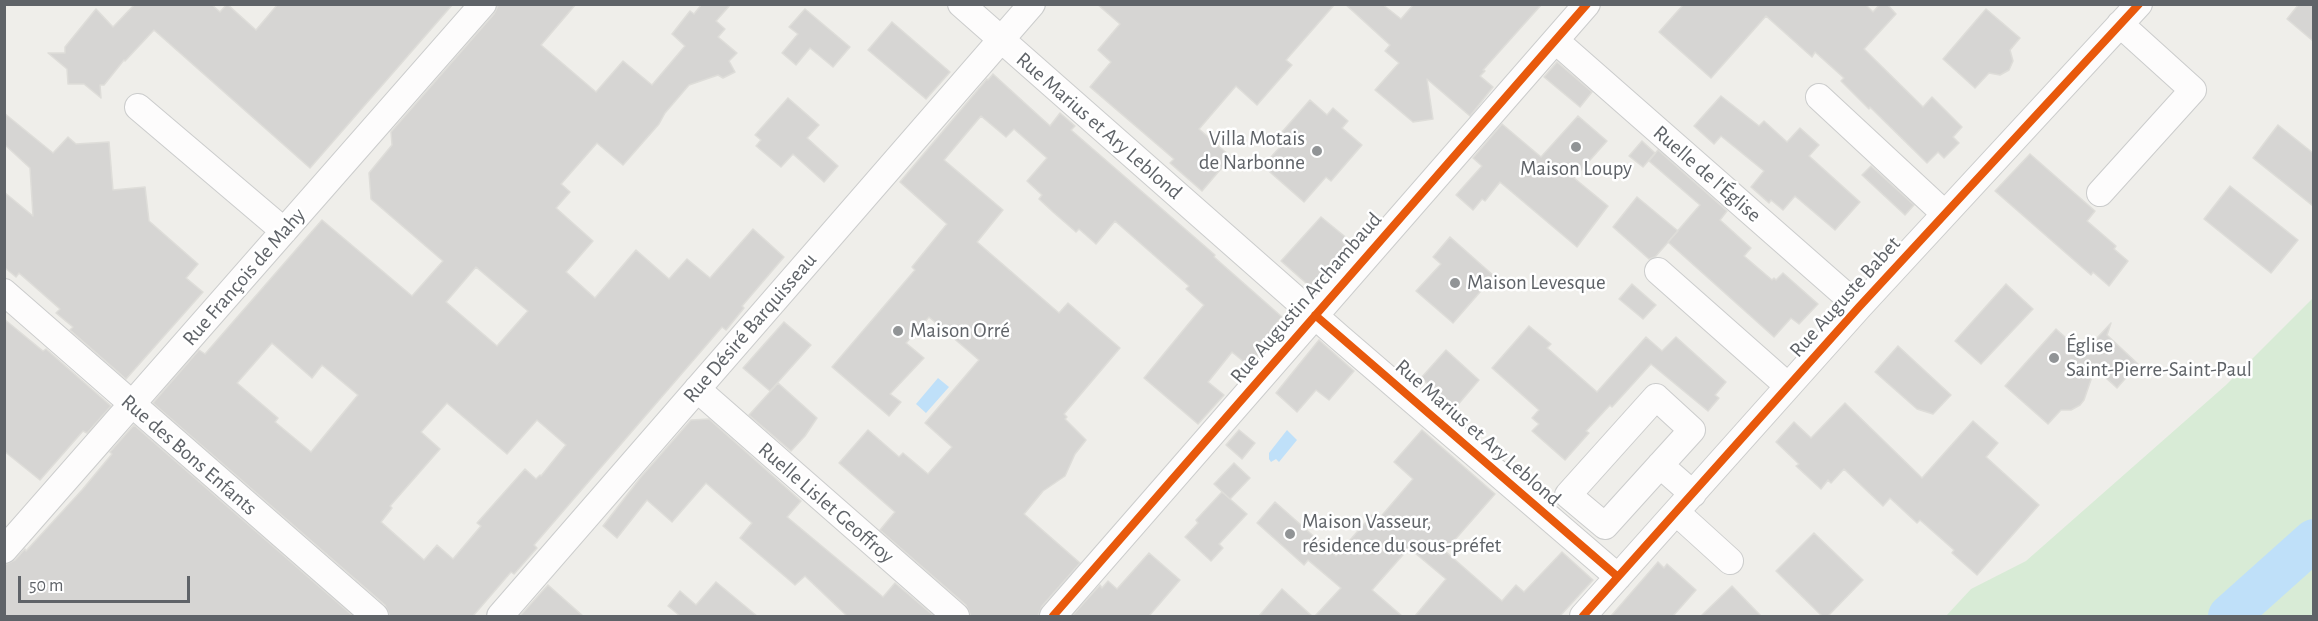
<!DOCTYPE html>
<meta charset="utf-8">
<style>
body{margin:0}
#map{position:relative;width:2318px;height:621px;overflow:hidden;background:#efeeea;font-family:"Alegreya Sans",sans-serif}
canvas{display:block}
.frame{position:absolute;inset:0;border:6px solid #5f6368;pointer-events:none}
.scale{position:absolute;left:18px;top:576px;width:172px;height:27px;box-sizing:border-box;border:3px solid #5f6368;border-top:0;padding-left:8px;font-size:18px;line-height:21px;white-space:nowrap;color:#5f6368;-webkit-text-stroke:4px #fff;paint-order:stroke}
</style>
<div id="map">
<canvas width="2318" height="621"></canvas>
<div class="frame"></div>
<div class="scale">50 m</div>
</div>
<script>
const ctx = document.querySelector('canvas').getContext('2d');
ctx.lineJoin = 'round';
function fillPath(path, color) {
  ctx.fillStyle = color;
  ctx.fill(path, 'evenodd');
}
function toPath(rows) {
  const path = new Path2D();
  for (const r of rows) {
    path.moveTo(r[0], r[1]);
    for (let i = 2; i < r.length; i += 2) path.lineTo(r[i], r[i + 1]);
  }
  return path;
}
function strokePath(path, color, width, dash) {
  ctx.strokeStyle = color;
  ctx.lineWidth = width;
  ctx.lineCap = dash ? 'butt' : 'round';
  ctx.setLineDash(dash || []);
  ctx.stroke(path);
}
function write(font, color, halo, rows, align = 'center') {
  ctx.font = font + ' "Alegreya Sans",sans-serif';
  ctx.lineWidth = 5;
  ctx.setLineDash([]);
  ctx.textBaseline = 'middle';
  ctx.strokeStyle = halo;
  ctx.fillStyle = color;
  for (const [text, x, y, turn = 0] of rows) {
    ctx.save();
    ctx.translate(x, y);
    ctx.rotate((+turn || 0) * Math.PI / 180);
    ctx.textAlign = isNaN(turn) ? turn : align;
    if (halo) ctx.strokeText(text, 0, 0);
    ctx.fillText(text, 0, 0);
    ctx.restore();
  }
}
const green = toPath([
 [2313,298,2313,616,1946,616,1971,589,2026,561,2226,385]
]);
const water = toPath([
 [938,378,949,387,926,413,916,404],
 [1287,430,1297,440,1279,462,1276,459,1271,462,1269,459,1269,453]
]);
const river = toPath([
 [2229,616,2314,540]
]);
const building = toPath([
 [135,4,211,4,220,12,227,4,256,30,278,4,453,4,310,168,154,30,125,61,124,60,104,85,100,85,101,98,84,84,68,84,67,69,48,53,65,53,65,47,96,9,113,27,135,4],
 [499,4,576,4,541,45,596,92,623,61,652,85,685,46,672,34,690,11,694,14,702,4,731,4,716,21,725,29,718,37,737,53,729,61,735,72,723,78,718,75,689,85,665,113,659,124,623,165,597,143,561,184,570,192,556,208,593,241,566,272,595,298,636,250,669,279,687,259,710,278,753,229,784,257,742,306,744,308,726,330,722,327,534,545,537,548,514,574,511,572,473,616,390,616,385,605,153,403,199,350,205,354,322,220,412,296,443,261,371,199,369,173,392,145,391,132,494,14,499,4],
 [476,267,528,311,497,346,446,302,476,267],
 [272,343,312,378,322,365,358,395,311,452,275,422,278,418,237,383,272,343],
 [447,403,507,454,537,420,566,445,541,476,540,475,536,479,525,469,477,523,481,526,453,559,437,545,424,560,381,522,392,508,390,506,440,449,421,432,447,403],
 [1097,4,1335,4,1286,60,1292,65,1257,105,1236,86,1199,129,1231,157,1202,191,1170,163,1174,159,1090,87,1111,62,1098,50,1120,24,1097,4],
 [1345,4,1382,4,1401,19,1414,4,1542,4,1483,70,1485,71,1480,76,1493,87,1470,116,1427,79,1433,119,1413,122,1375,90,1399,63,1385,51,1390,45,1345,4],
 [1684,4,1865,4,1873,12,1880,4,1887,4,1896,14,1864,49,1923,107,1932,97,1962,127,1953,137,1959,143,1944,158,1938,152,1927,163,1870,107,1869,109,1841,81,1844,78,1815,52,1812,57,1766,16,1711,78,1659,32,1684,4],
 [2299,4,2313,4,2313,41,2287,19,2299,4],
 [805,9,850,47,833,67,810,48,796,65,782,53,798,34,789,27,805,9],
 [1986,9,2020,38,2010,50,2013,61,2009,70,2000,75,1989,73,1975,88,1943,59,1986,9],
 [892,22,950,72,926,99,868,50,892,22],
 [1557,62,1592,92,1580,107,1544,77,1557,62],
 [993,74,1050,126,1060,113,1075,126,1071,130,1215,255,1214,257,1282,317,1271,329,1277,334,1249,366,1232,352,1208,382,1224,395,1198,424,1144,378,1204,305,1186,289,1189,286,1115,221,1096,244,1079,229,1076,232,1053,212,1039,199,1042,195,1027,181,1047,158,1014,129,1006,137,981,116,944,160,1003,210,977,242,1059,313,1068,303,1120,348,1064,414,1067,417,1065,419,1086,440,1075,454,1065,476,1043,491,1024,514,1080,563,1042,606,1038,616,971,616,966,605,880,530,895,512,839,463,868,430,899,457,903,453,928,474,952,447,925,423,979,360,929,317,906,343,924,358,890,394,901,402,889,416,832,367,915,270,912,267,947,224,900,182,987,79,988,80,993,74],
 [1721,96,1759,126,1764,121,1787,142,1800,128,1819,145,1809,156,1860,202,1835,230,1795,196,1783,210,1771,200,1769,203,1751,187,1764,171,1721,136,1714,144,1694,126,1721,96],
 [788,98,819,125,807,138,838,166,824,182,793,154,781,167,756,146,761,140,755,135,788,98],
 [1310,100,1327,115,1333,108,1348,121,1342,128,1362,145,1331,181,1326,177,1304,202,1263,166,1288,138,1282,132,1310,100],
 [4,113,53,153,68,137,76,144,109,142,113,190,145,187,149,221,198,264,186,278,203,292,126,379,70,330,73,327,56,313,60,309,19,273,16,277,4,267,4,192,33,216,30,168,4,144,4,113],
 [1578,116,1607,141,1574,178,1608,206,1577,247,1500,182,1485,201,1482,199,1473,210,1456,195,1482,166,1473,158,1502,124,1541,157,1578,116],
 [2278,125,2313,153,2313,206,2253,158,2278,125],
 [1642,141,1655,153,1643,167,1629,156,1642,141],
 [1658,150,1727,211,1720,220,1751,248,1744,256,1772,280,1774,278,1776,280,1783,273,1818,304,1799,324,1791,318,1774,337,1668,242,1700,205,1649,161,1658,150],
 [2030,154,2095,211,2087,221,2116,246,2114,249,2128,261,2109,286,2093,272,2091,275,1995,191,2030,154],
 [1871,166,1914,205,1905,215,1862,175,1871,166],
 [2230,186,2298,240,2271,273,2204,219,2230,186],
 [1637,197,1678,231,1655,257,1649,259,1613,227,1637,197],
 [1321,217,1354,244,1314,290,1281,261,1321,217],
 [1450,237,1494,276,1453,323,1416,291,1441,264,1433,257,1450,237],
 [1632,284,1656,305,1643,319,1619,299,1632,284],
 [2006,284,2033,309,1981,364,1955,341,2006,284],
 [4,319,43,351,46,349,111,406,87,433,83,431,40,480,4,451,4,319],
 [784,322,811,345,770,391,743,368,784,322],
 [2111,323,2107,335,2138,364,2117,388,2095,368,2084,400,2080,405,2071,410,2061,410,2048,424,2005,386,2056,329,2083,353,2111,323],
 [1529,326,1551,344,1547,348,1597,392,1646,337,1662,351,1676,337,1726,382,1715,395,1719,398,1708,411,1651,364,1612,407,1610,405,1586,431,1589,433,1565,460,1532,431,1539,424,1532,418,1539,410,1492,368,1529,326],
 [1319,340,1354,371,1329,400,1316,390,1297,412,1276,393,1319,340],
 [1898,346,1951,395,1933,414,1917,409,1875,372,1898,346],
 [1446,350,1479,380,1455,408,1421,378,1446,350],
 [778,383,817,418,805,436,791,451,749,415,778,383],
 [1845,403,1922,478,1973,421,1998,443,1986,457,2039,505,1977,575,1952,553,1954,550,1920,520,1917,523,1890,498,1883,506,1844,469,1831,483,1828,480,1821,489,1796,466,1799,464,1776,442,1794,422,1811,438,1845,403],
 [709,419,801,501,787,517,883,597,895,583,934,616,847,616,805,576,795,585,740,538,752,523,706,483,672,522,647,500,617,538,603,526,641,477,691,420,709,419],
 [134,425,353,616,4,616,4,565,15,560,25,549,26,551,82,490,112,454,110,452,134,425],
 [1239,430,1255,443,1242,459,1226,445,1239,430],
 [1422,430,1495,494,1445,551,1502,601,1516,585,1524,592,1562,552,1593,580,1560,616,1415,616,1446,579,1409,548,1372,590,1402,616,1315,616,1341,588,1308,560,1304,565,1257,523,1275,502,1336,556,1372,515,1378,520,1413,479,1394,462,1422,430],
 [1234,463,1250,478,1230,499,1214,484,1234,463],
 [1222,492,1247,514,1219,544,1223,548,1211,561,1185,537,1198,523,1196,520,1222,492],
 [1814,533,1863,580,1828,616,1822,616,1776,571,1814,533],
 [1149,553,1180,580,1149,616,1072,616,1100,585,1102,588,1108,581,1117,589,1149,553],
 [1658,562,1664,568,1667,564,1696,590,1673,616,1611,616,1658,562],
 [716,582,757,616,680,616,668,606,680,591,696,605,716,582],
 [548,585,583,616,520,616,548,585],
 [1732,586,1761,616,1701,616,1732,586],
 [1282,589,1312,616,1259,616,1282,589]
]);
const minor = toPath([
 [961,4,1339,337,1618,577],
 [1556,41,1859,307],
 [1819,97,1945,214],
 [138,107,284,231],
 [2100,193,2193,90,2120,24],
 [1658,271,1788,386],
 [4,292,375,616],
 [697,389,956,616],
 [1656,397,1692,430,1605,526,1568,495,1656,397],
 [1660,465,1693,494],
 [1676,512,1730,561],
 [4,550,483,4],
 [500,616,1032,4],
 [1053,616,1587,4],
 [1583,616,1859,307,2139,4]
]);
const cycleway = toPath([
 [1315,315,1618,577],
 [1053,616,1587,4],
 [1583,616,1859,307,2139,4]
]);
const markers = [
 [1576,147,6,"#919496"],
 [1317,151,6,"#919496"],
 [1455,283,6,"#919496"],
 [898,331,6,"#919496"],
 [2054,358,6,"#919496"],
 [1290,534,6,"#919496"]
];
const streetNames = [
 ["Rue Marius et Ary Leblond",1099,126,41],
 ["Ruelle de l'Église",1707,174,41],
 ["Rue François de Mahy",244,277,-49],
 ["Rue Auguste Babet",1845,297,-48],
 ["Rue Augustin Archambaud",1306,298,-49],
 ["Rue Désiré Barquisseau",750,328,-49],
 ["Rue Marius et Ary Leblond",1478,433,41],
 ["Rue des Bons Enfants",189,455,41],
 ["Ruelle Lislet Geoffroy",826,503,41]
];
const poiNames = [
 ["Villa Motais",1305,139,"right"],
 ["de Narbonne",1305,163,"right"],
 ["Maison Loupy",1576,169,"center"],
 ["Maison Levesque",1467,283],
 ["Maison Orré",910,331],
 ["Église",2066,346],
 ["Saint-Pierre-Saint-Paul",2066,370],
 ["Maison Vasseur,",1302,522],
 ["résidence du sous-préfet",1302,546]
];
fillPath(green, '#d8ebd6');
fillPath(water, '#bfe0f9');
strokePath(river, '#bfe0f9', 42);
fillPath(building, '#d6d5d3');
strokePath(building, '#deddd9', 1.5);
strokePath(minor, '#cbcccc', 28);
strokePath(minor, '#fdfcfc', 26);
strokePath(cycleway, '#e8590c', 8);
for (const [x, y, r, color] of markers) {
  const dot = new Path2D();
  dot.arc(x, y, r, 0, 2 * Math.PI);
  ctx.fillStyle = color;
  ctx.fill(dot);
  strokePath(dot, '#fff', 2);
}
write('21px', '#5f6368', '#fff', streetNames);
write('21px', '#5f6368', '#fff', poiNames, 'left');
</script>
